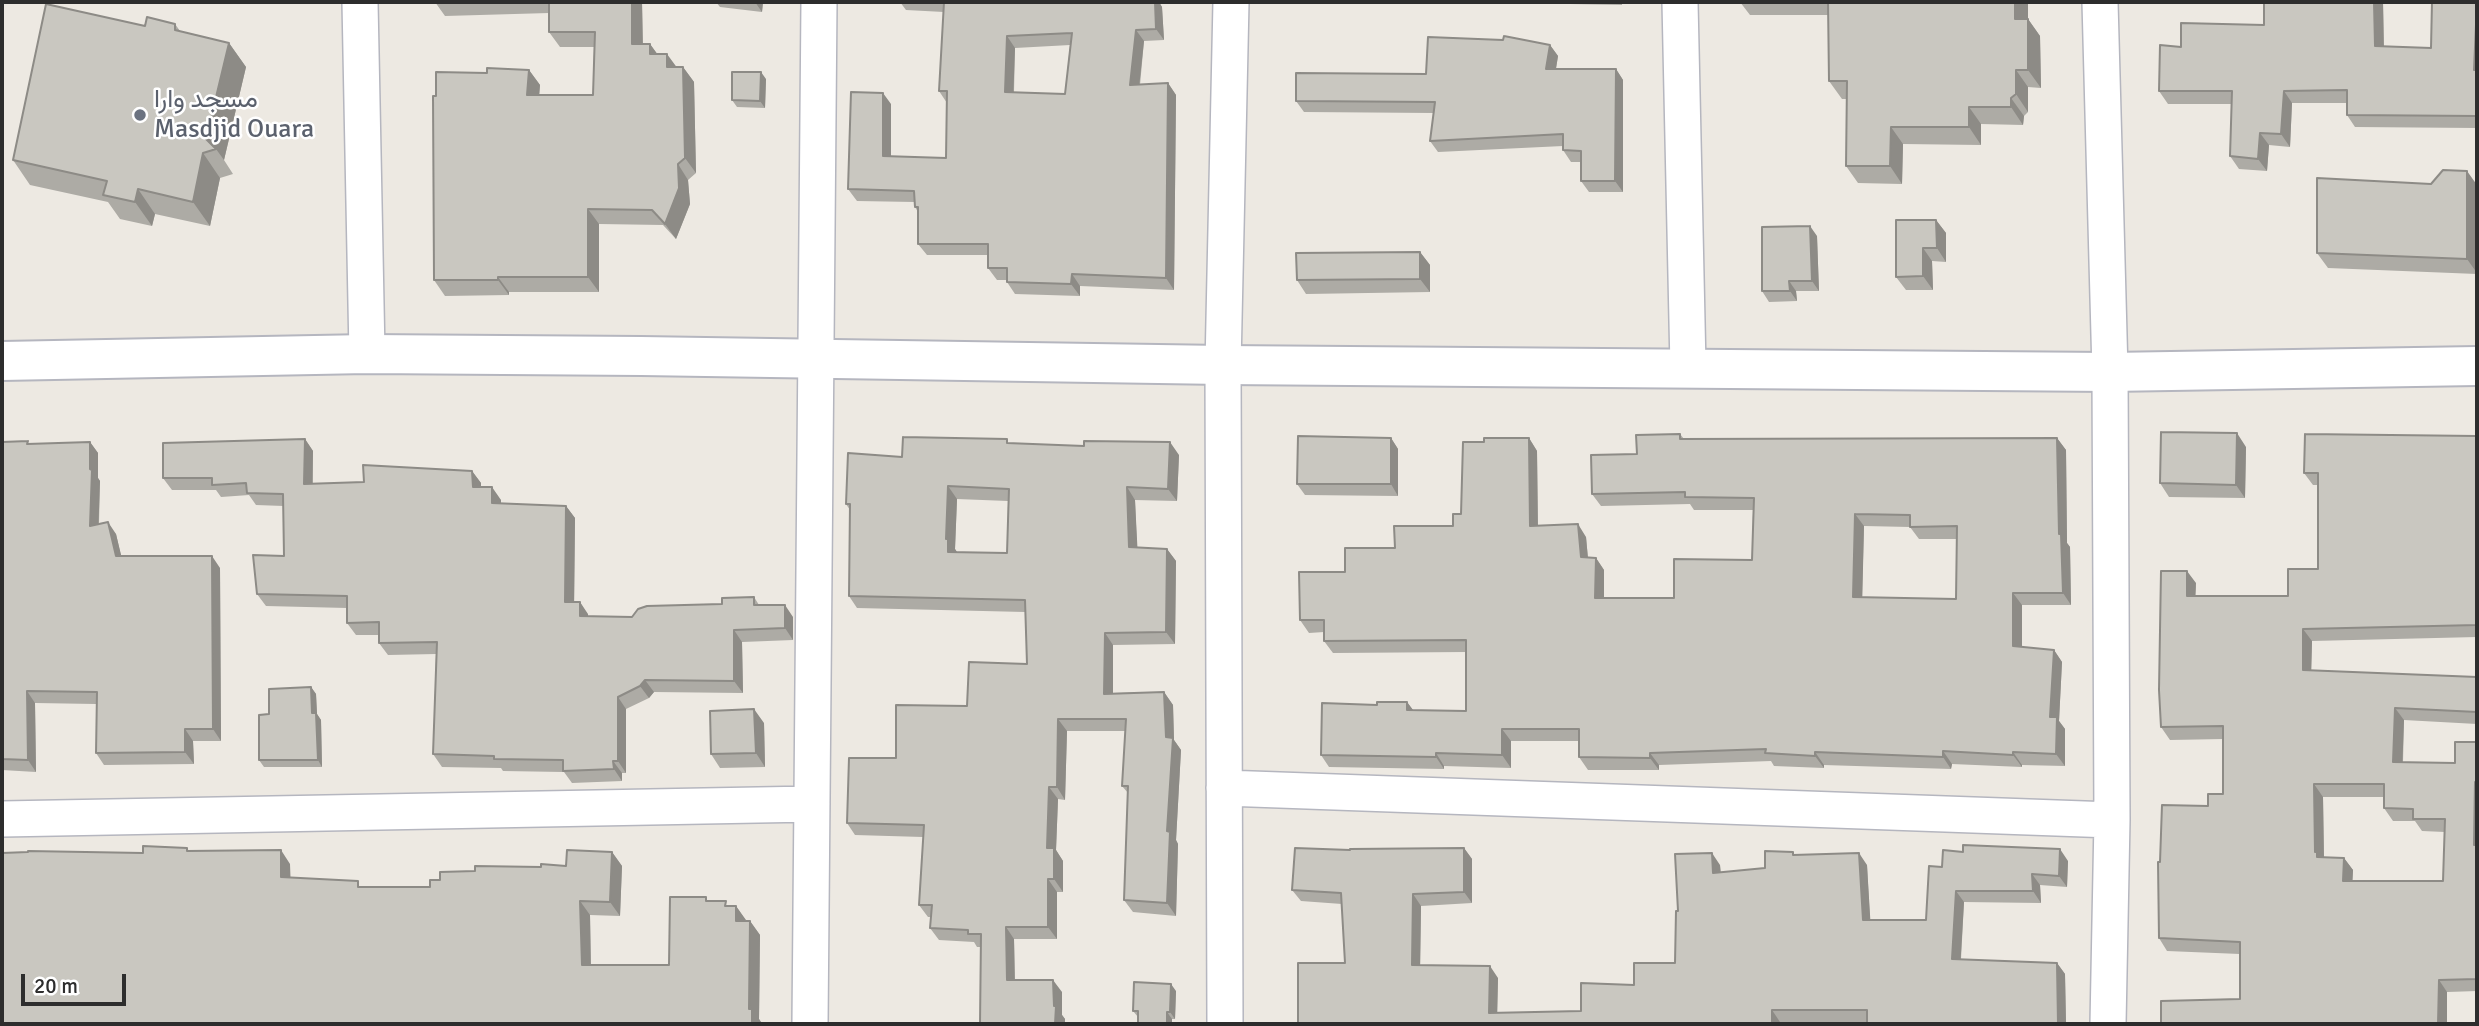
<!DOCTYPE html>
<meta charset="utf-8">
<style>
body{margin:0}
#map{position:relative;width:2479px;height:1026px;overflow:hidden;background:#ede9e2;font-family:Signika,sans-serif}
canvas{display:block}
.frame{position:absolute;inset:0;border:4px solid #2d2d2d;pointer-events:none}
.scale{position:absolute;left:21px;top:974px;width:105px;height:32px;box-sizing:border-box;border:4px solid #2d2d2d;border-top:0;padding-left:9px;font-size:21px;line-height:24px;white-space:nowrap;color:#2d2d2d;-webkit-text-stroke:5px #fff;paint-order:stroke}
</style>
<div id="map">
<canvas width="2479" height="1026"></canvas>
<div class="frame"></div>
<div class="scale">20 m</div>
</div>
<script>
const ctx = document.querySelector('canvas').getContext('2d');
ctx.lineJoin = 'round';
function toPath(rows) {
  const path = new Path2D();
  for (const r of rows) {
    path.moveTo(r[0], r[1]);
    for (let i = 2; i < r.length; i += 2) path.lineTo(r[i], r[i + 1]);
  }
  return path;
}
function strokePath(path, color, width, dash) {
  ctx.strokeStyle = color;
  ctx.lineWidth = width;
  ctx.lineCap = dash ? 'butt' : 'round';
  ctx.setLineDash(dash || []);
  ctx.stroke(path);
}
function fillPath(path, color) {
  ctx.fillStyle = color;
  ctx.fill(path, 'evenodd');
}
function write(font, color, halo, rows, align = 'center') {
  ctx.font = font + ' Signika,Vazirmatn,sans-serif';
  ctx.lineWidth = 5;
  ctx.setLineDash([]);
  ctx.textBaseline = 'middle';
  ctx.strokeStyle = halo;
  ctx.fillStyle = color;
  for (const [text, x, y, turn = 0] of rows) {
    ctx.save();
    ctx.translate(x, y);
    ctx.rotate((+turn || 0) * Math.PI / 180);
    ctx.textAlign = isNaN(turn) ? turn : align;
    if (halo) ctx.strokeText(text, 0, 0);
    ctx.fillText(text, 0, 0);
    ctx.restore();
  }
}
const minor = toPath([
 [360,2,367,354],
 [1680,2,1688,367],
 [2100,2,2110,372,2112,820,2108,1024],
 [1224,788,2112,820],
 [2,819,812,804],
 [810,1024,819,2],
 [1225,1024,1223,365,1231,2]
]);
const tertiary = toPath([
 [2,361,367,354,641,356,1223,365,2110,372,2477,366]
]);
const wall = toPath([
 [435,2,642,2,643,44,650,44,657,54,676,67,683,67,694,82,696,173,688,180,690,204,676,239,663,225,599,224,599,292,509,292,509,295,445,296,434,280,436,96,487,73,529,70,540,85,539,95,593,95,594,47,560,47,549,32,549,13,445,16],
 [716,2,763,2,762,12,720,7],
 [900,2,1159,2,1162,7,1164,40,1144,41,1140,85,1168,83,1176,95,1174,290,1080,286,1080,296,1015,294,1007,282,1007,280,997,280,988,268,988,255,927,255,918,244,918,212,915,207,915,202,857,201,848,189,891,104,891,157,946,158,947,103,939,91,944,12,906,10],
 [1070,45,1065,94,1014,92,1015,48],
 [1568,2,1622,2,1622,5,1570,4],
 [1740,2,2028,2,2028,19,2040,36,2041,88,2028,87,2028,112,2024,116,2023,125,1981,124,1981,145,1903,144,1902,184,1858,183,1846,166,1847,99,1842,99,1829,81,1828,15,1750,15],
 [2264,2,2383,2,2384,46,2431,48,2477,2,2477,128,2355,127,2347,115,2347,103,2292,103,2290,147,2269,145,2267,171,2239,169,2230,156,2232,104,2168,104,2159,91,2181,47,2264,25],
 [175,24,180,31,229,43,246,67,224,160,233,174,220,178,210,226,155,214,152,226,120,219,108,202,30,185,13,160,145,26],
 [1550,45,1558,56,1556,69,1616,69,1623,80,1623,192,1589,192,1581,181,1581,162,1571,162,1563,150,1563,146,1438,152,1430,141,1434,113,1304,112,1296,101,1426,74],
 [766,79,765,108,737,107,732,100],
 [2431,184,2477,185,2477,274,2328,268,2317,253],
 [1936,220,1946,233,1946,262,1932,261,1933,290,1906,290,1896,277],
 [1817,236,1819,291,1796,291,1797,301,1769,302,1762,291],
 [1420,252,1430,265,1430,292,1306,294,1297,280],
 [1680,434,1684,439,2057,438,2066,450,2067,543,2070,547,2071,605,2022,605,2022,647,2054,650,2062,662,2059,721,2065,729,2065,766,2022,765,2022,767,1952,764,1951,769,1824,765,1824,768,1774,766,1771,761,1659,765,1659,770,1588,770,1579,757,1579,741,1511,741,1511,768,1444,766,1444,769,1329,767,1321,755,1377,705,1407,702,1413,710,1466,711,1466,652,1333,653,1324,641,1324,632,1309,633,1300,620,1345,572,1395,548,1453,526,1461,514,1484,442,1529,438,1537,451,1538,525,1586,537,1588,558,1596,558,1604,570,1604,598,1674,598,1752,560,1753,510,1694,510,1690,504,1601,506,1592,494,1637,454],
 [1864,526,1910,527,1919,539,1957,539,1956,599,1862,597],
 [1391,438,1398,449,1398,496,1305,495,1297,484],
 [2477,438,2477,637,2312,641,2311,670,2477,677,2477,724,2404,720,2403,762,2455,763,2477,742,2477,991,2240,999,2240,954,2167,951,2159,938,2160,862,2208,806,2223,794,2223,739,2170,740,2161,727,2196,583,2195,596,2288,596,2318,569,2318,485,2313,485,2304,473],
 [2323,797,2384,797,2384,808,2393,821,2415,821,2422,831,2445,832,2443,881,2352,881,2353,870,2344,858,2324,858],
 [305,439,313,451,313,484,364,482,472,471,481,483,481,487,501,500,501,504,566,506,575,518,574,602,580,602,588,616,632,617,722,604,754,597,759,605,793,617,793,640,742,642,743,693,654,692,649,698,626,709,626,773,622,773,622,781,572,783,564,772,503,771,501,768,442,767,433,754,436,654,388,655,379,643,379,635,356,635,347,623,347,608,266,606,257,594,284,556,284,506,256,505,249,495,221,497,216,490,172,490,163,478],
 [2,442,30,444,90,442,98,453,98,478,100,481,99,524,116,534,121,556,220,568,221,741,193,741,194,764,104,765,96,753,96,704,35,703,36,772,2,770],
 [1010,443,1179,455,1177,501,1135,500,1137,547,1167,549,1176,561,1175,644,1113,645,1113,693,1164,692,1173,705,1174,740,1181,750,1176,840,1178,844,1176,916,1133,912,1124,900,1128,793,1122,786,1125,731,1067,731,1065,800,1058,799,1056,850,1063,861,1063,892,1057,892,1057,939,1014,939,1015,980,1062,992,1062,1015,1065,1019,980,1024,981,947,977,947,974,942,939,940,930,928,931,917,928,917,919,905,923,837,855,835,847,823,896,758,967,706,1027,664,1025,612,857,608,849,596,850,510,846,504],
 [957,499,1008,501,1007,553,957,552,955,549],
 [2246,447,2245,498,2169,497,2160,483],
 [311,687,316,694,317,714,321,720,322,767,264,767,259,760,269,714],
 [764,723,765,767,720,768,711,754],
 [187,848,189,851,290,864,290,878,363,887,430,887,440,880,475,871,566,866,612,852,622,866,620,916,590,915,591,965,669,965,709,901,729,906,736,906,746,921,750,921,760,935,759,1019,762,1023,143,853],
 [1464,848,1472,859,1472,903,1421,906,1420,965,1498,978,1497,1013,1581,1011,1675,963,1678,911,1720,865,1721,872,1765,868,1795,855,1867,865,1870,920,1926,920,1942,867,2068,861,2067,887,2040,885,2041,903,1964,902,1961,959,2057,963,2065,974,2066,1024,1867,1024,1867,1022,1780,1022,1780,1024,1298,1024,1345,963,1342,904,1301,901,1292,890,1350,850],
 [1176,991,1175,1019,1172,1019,1172,1024,1138,1024,1138,1017,1133,1011]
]);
const shadedWall = toPath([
 [632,2,642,2,643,59,632,44],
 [755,2,763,2,762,12],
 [1155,2,1159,2,1162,7,1164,40,1156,29],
 [2015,2,2028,2,2028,36,2015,19],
 [2374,2,2383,2,2384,59,2375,46],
 [2477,15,2477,111,2474,70],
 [2028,19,2040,36,2041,88,2028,70],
 [1136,30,1144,41,1138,97,1130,85],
 [1007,36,1015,48,1013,104,1005,92],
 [229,43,246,67,224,160,216,149,206,139],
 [650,44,661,59,650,54],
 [1550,45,1558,56,1554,80,1546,69],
 [667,54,678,69,667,67],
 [683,67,694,82,696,173,685,158],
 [1616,69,1623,80,1623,192,1615,181],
 [529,70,540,85,538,111,527,95],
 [2016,70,2028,87,2028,112,2016,94],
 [761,72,766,79,765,108,760,101],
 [1168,83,1176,95,1174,290,1166,278],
 [2284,91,2292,103,2290,147,2281,134],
 [883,93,891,104,891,168,883,156],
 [2011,98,2024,116,2023,125,2011,107],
 [1969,107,1981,124,1981,145,1969,127],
 [1891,127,1903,144,1902,184,1890,166],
 [2260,133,2269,145,2267,171,2258,159],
 [203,153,220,178,210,226,193,202],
 [678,164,688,180,690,204,676,239,665,224],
 [2467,171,2477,185,2477,273,2467,259],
 [138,189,155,214,152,226,135,202],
 [588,209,599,224,599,292,588,277],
 [1936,220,1946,233,1946,262,1937,248],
 [1810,226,1817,236,1819,291,1812,281],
 [1923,248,1932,261,1933,290,1923,276],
 [1420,252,1430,265,1430,292,1420,279],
 [1072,274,1080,286,1080,296,1071,284],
 [498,277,509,292,509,295,498,280],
 [1789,281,1796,291,1797,301,1790,291],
 [2237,433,2246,447,2245,498,2236,485],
 [2476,436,2477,438,2477,594,2476,592],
 [1391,438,1398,449,1398,496,1391,484],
 [1529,438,1537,451,1538,538,1530,526],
 [2057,438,2066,450,2067,543,2070,547,2071,605,2063,593,2059,534],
 [305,439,313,451,312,497,304,484],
 [90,442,98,453,98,478,100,481,98,538,90,526],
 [1170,442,1179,455,1177,501,1168,489],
 [472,471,481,483,481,499,473,487],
 [948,486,957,499,955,549,957,552,948,552,946,539],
 [492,487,501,500,501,516,492,503],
 [1127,487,1135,500,1138,559,1129,547],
 [566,506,575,518,574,614,565,602],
 [1855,514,1864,526,1862,609,1853,597],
 [108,522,116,534,124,567,116,556],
 [1578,524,1586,537,1589,570,1581,557],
 [1167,549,1176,561,1175,644,1166,632],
 [212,556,220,568,221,741,213,729],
 [1596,558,1604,570,1604,610,1595,598],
 [2187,571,2196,583,2195,608,2187,596],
 [2013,593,2022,605,2022,659,2013,646],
 [580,602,588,614,589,628,580,616],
 [785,605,793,617,793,640,785,628],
 [2303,629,2312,641,2311,682,2303,670],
 [734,630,742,642,743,693,734,681],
 [1105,633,1113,645,1113,706,1104,694],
 [2054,650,2062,662,2059,721,2065,729,2065,766,2056,754,2050,717],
 [645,680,654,692,649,698,640,686],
 [311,687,316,694,317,714,321,720,322,767,318,760,312,713],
 [27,691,35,703,36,772,28,760],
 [1164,692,1173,705,1174,740,1181,750,1176,840,1178,844,1176,916,1167,903],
 [618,697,626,709,626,773,618,761],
 [1407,702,1416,714,1407,710],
 [2395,708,2404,720,2402,774,2393,762],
 [754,709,764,723,765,767,756,753],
 [1058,719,1067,731,1065,800,1057,787],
 [185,729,193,741,194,764,185,752],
 [1502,729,1511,741,1511,768,1502,755],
 [1943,751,1952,764,1951,769,1943,757],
 [1815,752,1824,765,1824,768,1815,756],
 [2013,752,2022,765,2022,767,2013,755],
 [1436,753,1444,766,1444,769,1436,757],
 [1650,753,1659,765,1659,770,1650,758],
 [613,761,622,773,622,781,614,769],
 [2475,782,2477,784,2477,850,2474,845],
 [2314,784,2323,797,2324,862,2317,857,2315,852],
 [1049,787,1058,799,1056,850,1063,861,1063,892,1054,879,1047,848],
 [1464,848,1472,859,1472,903,1464,892],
 [2060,849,2068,861,2067,887,2059,876],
 [281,850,290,864,291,891,281,877],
 [612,852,622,866,620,916,610,902],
 [1712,853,1720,865,1721,884,1713,873],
 [1859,853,1867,865,1871,931,1863,920],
 [2344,858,2353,870,2352,894,2343,881],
 [2032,874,2040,885,2041,903,2033,891],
 [1048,879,1057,892,1057,939,1048,927],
 [1956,891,1964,902,1960,970,1952,959],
 [1413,894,1421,906,1420,976,1412,965],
 [580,901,590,915,591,979,582,965],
 [736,906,746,920,746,935,736,921],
 [750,921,760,935,759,1019,762,1024,752,1024,749,1009],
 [1006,927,1014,939,1015,993,1007,980],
 [2057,963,2065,974,2066,1024,2058,1024],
 [1490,966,1498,978,1497,1024,1489,1013],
 [1053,980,1062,992,1062,1015,1065,1019,1065,1024,1055,1024],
 [2439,980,2447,992,2447,1024,2438,1024],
 [1171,984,1176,991,1175,1019,1170,1012],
 [1772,1010,1780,1022,1780,1024,1772,1024],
 [1167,1012,1172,1019,1172,1024,1167,1024]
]);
const building = toPath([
 [549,2,632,2,632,44,650,44,650,54,667,54,667,67,683,67,685,158,678,164,679,188,665,224,652,210,588,209,588,277,498,277,498,280,434,280,433,96,436,96,436,72,487,73,487,68,529,70,527,95,593,95,595,32,549,32,549,2],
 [944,2,1155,2,1156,29,1136,30,1130,85,1168,83,1166,278,1072,274,1071,284,1007,282,1007,268,988,268,988,244,918,244,918,207,915,207,914,191,848,189,851,92,883,93,883,156,946,158,947,91,939,91,944,2],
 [1072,33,1065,94,1005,92,1007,36,1072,33],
 [1828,2,2015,2,2015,19,2028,19,2028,70,2016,70,2016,94,2011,98,2011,107,1969,107,1969,127,1891,127,1890,166,1846,166,1847,81,1829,81,1828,2],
 [2264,2,2374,2,2375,46,2431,48,2432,2,2477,2,2474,70,2476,70,2477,116,2347,115,2347,90,2284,91,2281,134,2260,133,2258,159,2230,156,2232,91,2159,91,2160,45,2181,47,2181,23,2264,25,2264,2],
 [46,4,145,26,147,17,175,24,175,30,229,43,206,139,216,149,203,153,193,202,138,189,135,202,103,195,107,181,13,160,46,4],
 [1504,36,1550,45,1546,69,1616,69,1615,181,1581,181,1581,151,1563,150,1563,134,1430,141,1435,102,1296,101,1296,73,1426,74,1428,37,1503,40,1504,36],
 [732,72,761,72,760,101,732,100,732,72],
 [2443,170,2467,171,2467,259,2317,253,2317,178,2431,184,2443,170],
 [1896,220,1936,220,1937,248,1923,248,1923,276,1896,277,1896,220],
 [1810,226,1812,281,1789,281,1790,291,1762,291,1762,227,1810,226],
 [1420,252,1420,279,1297,280,1296,253,1420,252],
 [2161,432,2237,433,2236,485,2160,483,2161,432],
 [1680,434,1680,439,2057,438,2059,534,2061,534,2063,593,2013,593,2013,646,2054,650,2050,717,2057,717,2056,754,2013,752,2013,755,1943,751,1943,757,1815,752,1815,756,1765,753,1766,749,1650,753,1650,758,1579,757,1579,729,1502,729,1502,755,1436,753,1436,757,1321,755,1322,703,1377,705,1377,702,1407,702,1407,710,1466,711,1466,640,1324,641,1324,620,1300,620,1299,572,1345,572,1345,548,1395,548,1394,526,1453,526,1453,514,1461,514,1463,442,1484,442,1484,438,1529,438,1530,526,1578,524,1581,557,1596,558,1595,598,1674,598,1674,559,1752,560,1754,498,1685,497,1685,492,1592,494,1591,455,1637,454,1636,435,1680,434],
 [1855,514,1910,515,1910,527,1957,526,1956,599,1853,597,1855,514],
 [2305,434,2476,436,2476,592,2477,592,2477,625,2303,629,2303,670,2477,677,2477,712,2395,708,2393,762,2455,763,2455,742,2477,742,2477,782,2475,782,2474,845,2477,845,2477,979,2439,980,2438,1024,2161,1024,2161,1001,2240,999,2240,942,2159,938,2158,862,2160,862,2162,805,2208,806,2208,794,2223,794,2223,726,2161,727,2159,690,2161,571,2187,571,2187,596,2288,596,2288,569,2318,569,2318,473,2304,473,2305,434],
 [2314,784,2384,784,2384,808,2413,809,2413,819,2445,819,2443,881,2343,881,2344,858,2317,857,2317,852,2315,852,2314,784],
 [1298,436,1391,438,1391,484,1297,484,1298,436],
 [903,437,1007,439,1007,443,1084,446,1084,441,1170,442,1168,489,1127,487,1129,547,1167,549,1166,632,1105,633,1104,694,1164,692,1166,737,1173,738,1167,831,1170,832,1167,903,1124,900,1128,786,1122,786,1126,719,1058,719,1057,787,1049,787,1047,848,1054,848,1054,879,1048,879,1048,927,1006,927,1007,980,1053,980,1054,1006,1056,1006,1055,1024,980,1024,981,934,968,934,968,930,930,928,932,905,919,905,924,825,847,823,849,758,896,758,896,705,967,706,969,662,1027,664,1025,600,849,596,850,504,846,504,848,453,902,457,903,437],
 [948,486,1009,489,1007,553,948,552,948,539,946,539,948,486],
 [305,439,304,484,364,482,363,465,472,471,473,487,492,487,492,503,566,506,565,602,580,602,580,616,632,617,638,609,647,606,722,604,722,598,754,597,754,605,785,605,785,628,734,630,734,681,645,680,640,686,618,697,618,761,613,761,614,769,563,771,563,760,494,759,494,756,433,754,437,642,379,643,379,622,347,623,347,596,257,594,253,555,284,556,283,494,247,493,246,483,212,485,212,478,163,478,163,443,305,439],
 [28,441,27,444,90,442,90,469,92,470,90,526,108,522,116,556,212,556,213,729,185,729,185,752,96,753,97,692,27,691,28,760,2,759,2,442,28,441],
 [311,687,312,713,316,713,318,760,259,760,259,715,269,714,269,689,311,687],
 [754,709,756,753,711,754,710,711,754,709],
 [1963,845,2060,849,2059,876,2032,874,2033,891,1956,891,1952,959,2057,963,2058,1024,1867,1024,1867,1010,1772,1010,1772,1024,1298,1024,1298,963,1345,963,1341,893,1292,890,1295,848,1350,850,1350,849,1464,848,1464,892,1413,894,1412,965,1490,966,1489,1013,1581,1011,1581,983,1634,985,1634,963,1675,963,1676,911,1678,911,1675,854,1712,853,1713,873,1765,868,1765,851,1793,852,1793,855,1859,853,1863,920,1926,920,1929,866,1942,867,1943,850,1963,852,1963,845],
 [143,846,187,848,187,851,281,850,281,877,358,881,358,887,430,887,430,880,440,880,440,872,475,871,475,866,541,867,541,864,566,866,567,850,612,852,610,902,580,901,582,965,669,965,670,897,706,897,706,901,726,901,725,906,736,906,736,921,750,921,749,1009,752,1009,752,1024,2,1024,2,853,28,852,28,851,143,853,143,846],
 [1134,982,1171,984,1170,1012,1167,1012,1167,1024,1138,1024,1138,1011,1133,1011,1134,982]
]);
const markers = [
 [140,115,7,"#6b7280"]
];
const worshipNames = [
 ["مسجد وارا",154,100],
 ["Masdjid Ouara",154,130]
];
strokePath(minor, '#b5b6bf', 38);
strokePath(tertiary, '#b5b6bf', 42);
strokePath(minor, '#fff', 35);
strokePath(tertiary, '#fff', 38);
fillPath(wall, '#adaba5');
fillPath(shadedWall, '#8d8b86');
fillPath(building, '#c9c7c0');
strokePath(building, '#8d8b86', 2);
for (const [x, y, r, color] of markers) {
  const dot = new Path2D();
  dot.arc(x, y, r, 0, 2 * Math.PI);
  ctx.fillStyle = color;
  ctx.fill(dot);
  strokePath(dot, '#fff', 2.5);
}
write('26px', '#5b616d', '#fff', worshipNames, 'left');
</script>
